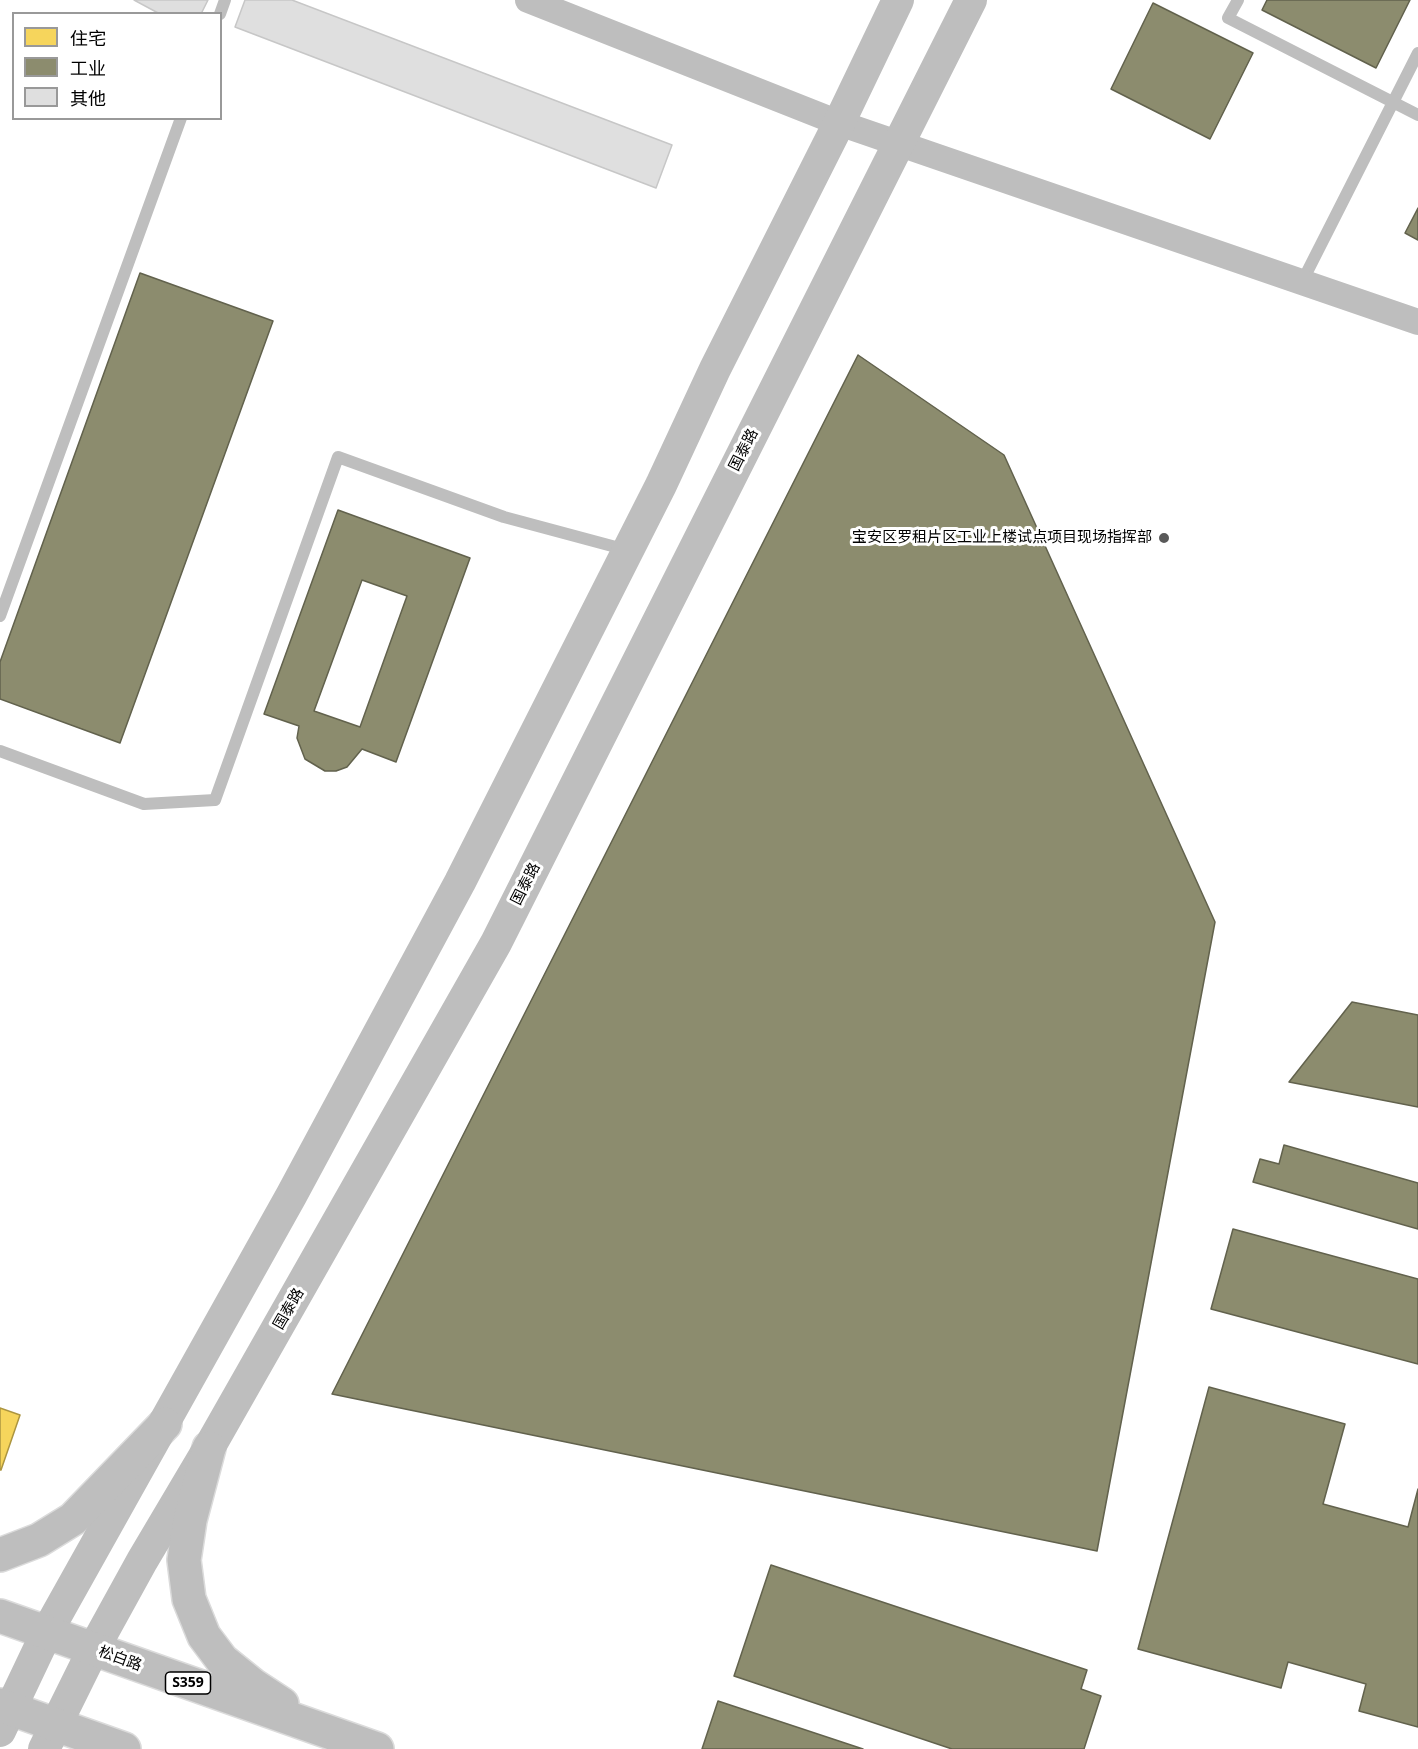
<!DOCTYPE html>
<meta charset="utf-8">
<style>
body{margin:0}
#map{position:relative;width:1418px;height:1749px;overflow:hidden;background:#fff;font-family:"Noto Sans","Noto Sans SC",sans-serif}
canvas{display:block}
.legend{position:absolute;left:12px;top:12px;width:210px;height:108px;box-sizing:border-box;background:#fff;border:2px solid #999;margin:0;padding:8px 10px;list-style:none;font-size:18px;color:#000}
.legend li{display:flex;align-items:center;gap:12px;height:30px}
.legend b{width:30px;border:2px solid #999}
</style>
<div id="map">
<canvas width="1418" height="1749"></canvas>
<ul class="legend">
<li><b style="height:16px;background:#f6d55c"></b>住宅</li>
<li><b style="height:16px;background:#8c8c6e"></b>工业</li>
<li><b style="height:16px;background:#dfdfdf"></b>其他</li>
</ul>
</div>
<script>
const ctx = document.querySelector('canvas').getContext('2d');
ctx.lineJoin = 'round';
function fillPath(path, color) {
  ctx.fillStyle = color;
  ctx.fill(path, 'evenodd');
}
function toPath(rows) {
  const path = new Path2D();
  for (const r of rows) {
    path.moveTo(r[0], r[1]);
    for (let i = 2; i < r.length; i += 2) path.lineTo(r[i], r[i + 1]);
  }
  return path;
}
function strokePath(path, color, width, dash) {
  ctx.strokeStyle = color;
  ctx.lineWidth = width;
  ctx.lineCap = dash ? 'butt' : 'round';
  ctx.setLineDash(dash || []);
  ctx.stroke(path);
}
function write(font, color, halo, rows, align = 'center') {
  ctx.font = font + ' "Noto Sans","Noto Sans SC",sans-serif';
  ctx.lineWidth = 6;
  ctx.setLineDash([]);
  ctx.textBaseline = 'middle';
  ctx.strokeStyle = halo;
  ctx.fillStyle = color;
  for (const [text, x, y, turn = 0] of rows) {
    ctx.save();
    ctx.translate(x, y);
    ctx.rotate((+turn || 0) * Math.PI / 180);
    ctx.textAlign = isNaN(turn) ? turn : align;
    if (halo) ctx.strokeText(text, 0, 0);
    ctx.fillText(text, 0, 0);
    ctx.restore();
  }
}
const homes = toPath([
 [0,1408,20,1415,1,1470,0,1470,0,1408]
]);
const industry = toPath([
 [1267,0,1410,0,1376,68,1262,10,1267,0],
 [1153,3,1253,53,1210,139,1111,89,1153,3],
 [1418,208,1418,240,1405,233,1418,208],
 [140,273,273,321,120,743,0,699,0,662,140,273],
 [858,355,1004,455,1215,922,1097,1551,332,1394,858,355],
 [338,510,470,558,396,762,362,749,347,767,336,771,325,771,305,759,297,738,299,726,264,714,338,510],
 [362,580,407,596,360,727,314,711,362,580],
 [1352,1002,1418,1015,1418,1107,1289,1082,1352,1002],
 [1284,1145,1418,1183,1418,1229,1253,1182,1260,1159,1279,1164,1284,1145],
 [1233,1229,1418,1279,1418,1364,1211,1309,1233,1229],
 [1209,1387,1345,1424,1323,1504,1408,1527,1418,1489,1418,1727,1359,1711,1366,1684,1288,1662,1281,1688,1138,1649,1209,1387],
 [771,1565,1087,1670,1081,1689,1101,1696,1084,1749,952,1749,734,1676,771,1565],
 [718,1701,863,1749,702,1749,718,1701]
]);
const building = toPath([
 [134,0,208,0,201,14,160,14,134,0],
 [245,0,292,0,672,145,656,188,235,27,245,0]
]);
const service = toPath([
 [1238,0,1228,18,1418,115],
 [220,14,225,0],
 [1302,282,1418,53],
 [0,616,181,118],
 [0,751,144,804,215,800,338,457,504,517,627,550]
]);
const minor = toPath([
 [528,0,839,123,1418,322]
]);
const tertiary = toPath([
 [0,1731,47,1632,291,1196,460,882,661,485,715,369,839,123,898,0],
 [44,1749,93,1650,142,1561,209,1448,496,943,971,0]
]);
const primary = toPath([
 [209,1448,190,1520,184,1560,189,1599,204,1636,222,1660,253,1685,282,1704],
 [0,1555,39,1540,73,1519,165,1424],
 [0,1616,377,1749],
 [0,1705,124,1749]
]);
const markers = [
 [1164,538,6,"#595959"]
];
const shields = [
 [188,1683,45]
];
const shieldNames = [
 ["S359",188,1683]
];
const streetNames = [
 ["国泰路",744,450,-63],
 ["国泰路",526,884,-63],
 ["国泰路",289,1309,-60],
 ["松白路",120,1659,20]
];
const poiNames = [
 ["宝安区罗租片区工业上楼试点项目现场指挥部",1152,538]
];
fillPath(homes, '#f6d55c');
strokePath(homes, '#ac9540', 1.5);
fillPath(industry, '#8c8c6e');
strokePath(industry, '#62624d', 1.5);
fillPath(building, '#dfdfdf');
strokePath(building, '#c7c7c7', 1.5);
strokePath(primary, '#dbdbdb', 36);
strokePath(service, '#bebebe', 12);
strokePath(minor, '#bebebe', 26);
strokePath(tertiary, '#bebebe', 32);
strokePath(primary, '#bebebe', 33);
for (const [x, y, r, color] of markers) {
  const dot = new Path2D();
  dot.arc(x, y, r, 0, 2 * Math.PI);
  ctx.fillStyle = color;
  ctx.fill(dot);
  strokePath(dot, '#fff', 2);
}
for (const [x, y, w] of shields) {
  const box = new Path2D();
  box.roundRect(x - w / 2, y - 11, w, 22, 4.5);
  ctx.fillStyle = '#fff';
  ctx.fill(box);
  strokePath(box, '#000', 1.5);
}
write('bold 14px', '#000', null, shieldNames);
write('15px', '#000', '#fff', streetNames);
write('15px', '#000', '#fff', poiNames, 'right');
</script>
